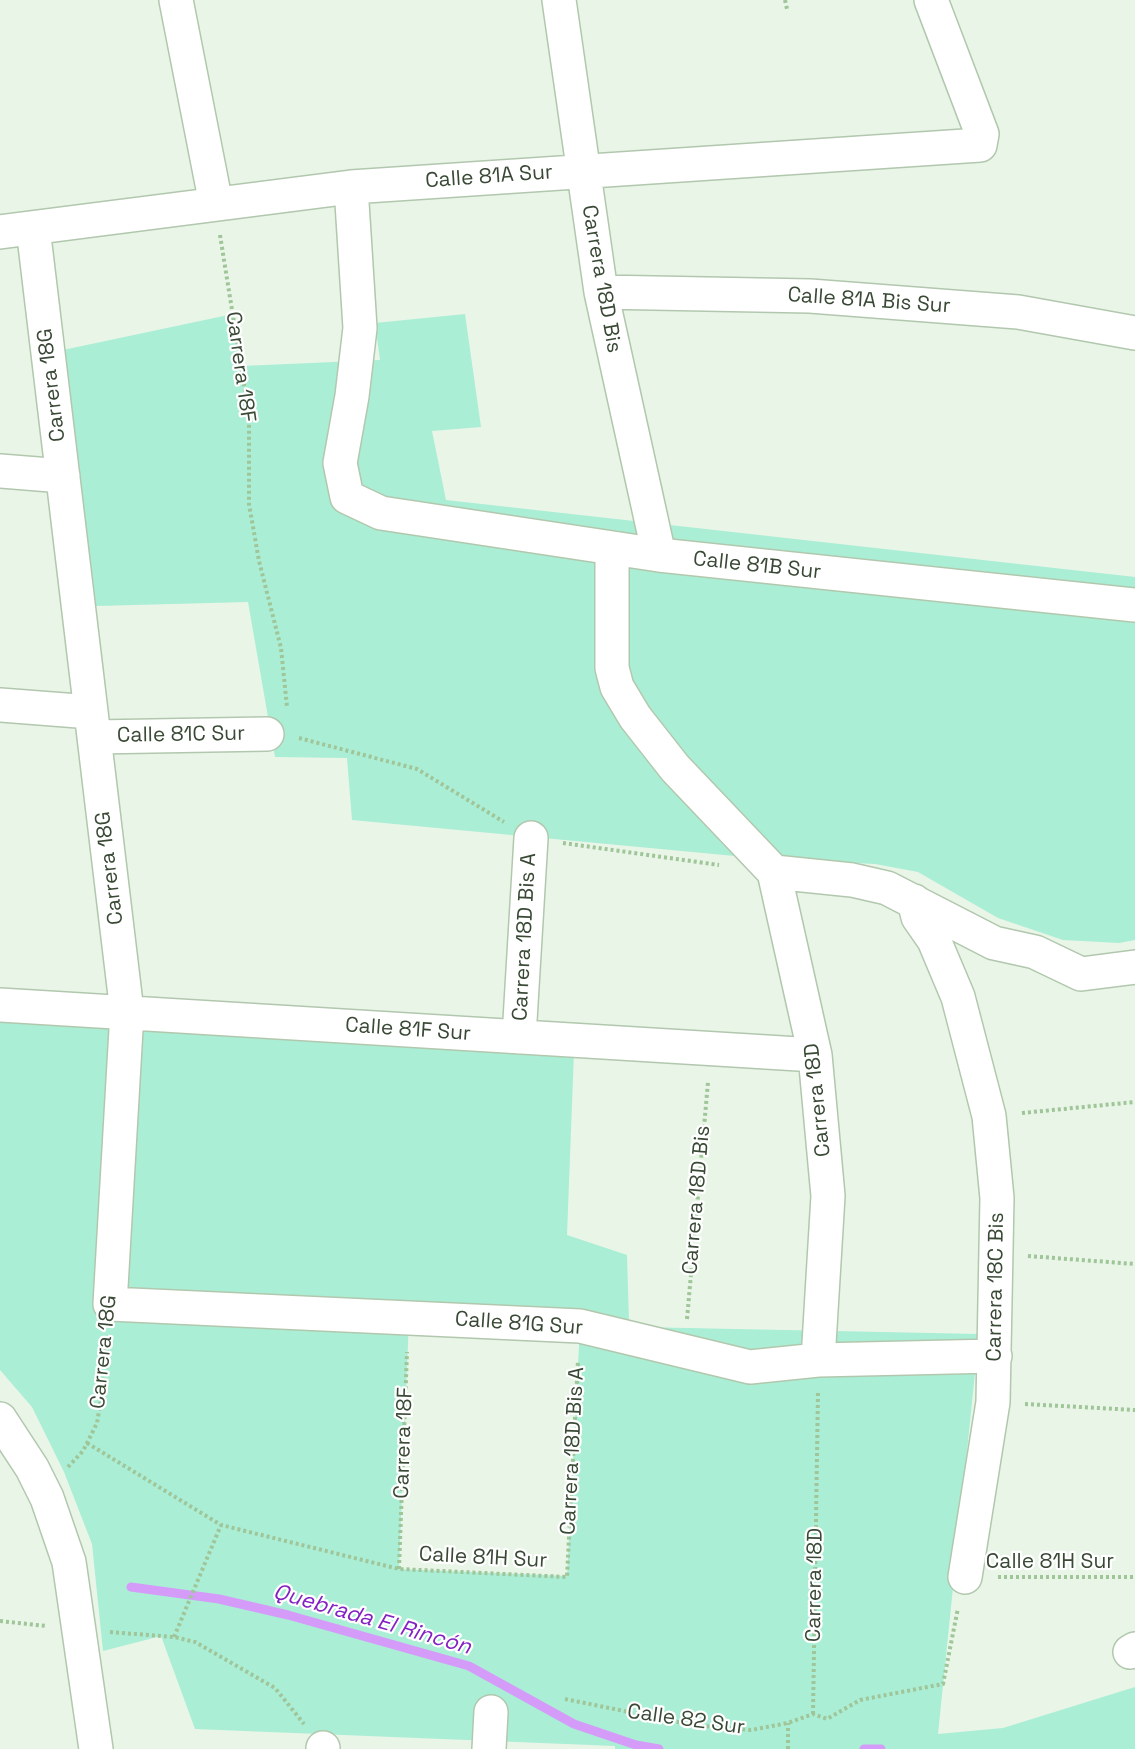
<!DOCTYPE html>
<meta charset="utf-8">
<style>
body{margin:0}
canvas{display:block;background:#e8f5e7}
</style>
<canvas width="1135" height="1749"></canvas>
<script>
const ctx = document.querySelector('canvas').getContext('2d');
ctx.lineJoin = 'round';
function fillPath(path, color) {
  ctx.fillStyle = color;
  ctx.fill(path, 'evenodd');
}
function toPath(rows) {
  const path = new Path2D();
  for (const r of rows) {
    path.moveTo(r[0], r[1]);
    for (let i = 2; i < r.length; i += 2) path.lineTo(r[i], r[i + 1]);
  }
  return path;
}
function strokePath(path, color, width, dash) {
  ctx.strokeStyle = color;
  ctx.lineWidth = width;
  ctx.lineCap = dash ? 'butt' : 'round';
  ctx.setLineDash(dash || []);
  ctx.stroke(path);
}
function write(font, color, halo, rows, align = 'center') {
  ctx.font = font + ' "Space Grotesk",sans-serif';
  ctx.lineWidth = 4.5;
  ctx.setLineDash([]);
  ctx.textBaseline = 'middle';
  ctx.strokeStyle = halo;
  ctx.fillStyle = color;
  for (const [text, x, y, turn = 0] of rows) {
    ctx.save();
    ctx.translate(x, y);
    ctx.rotate((+turn || 0) * Math.PI / 180);
    ctx.textAlign = isNaN(turn) ? turn : align;
    if (halo) ctx.strokeText(text, 0, 0);
    ctx.fillText(text, 0, 0);
    ctx.restore();
  }
}
const green = toPath([
 [233,314,242,366,380,360,375,323,465,314,481,427,432,431,446,500,1135,577,1135,940,1119,943,1063,940,998,918,918,872,875,864,756,858,352,820,347,758,275,757,248,602,96,606,63,350],
 [0,1021,574,1052,567,1235,627,1255,629,1322,589,1326,979,1334,938,1734,1003,1728,1135,1687,1135,1749,615,1749,615,1746,195,1729,161,1636,103,1651,92,1544,64,1472,32,1407,0,1370],
 [409,1318,580,1326,567,1576,399,1569]
]);
const stream = toPath([
 [131,1587,219,1599,288,1615,469,1666,574,1724,636,1745,659,1749],
 [864,1749,881,1749]
]);
const path = toPath([
 [785,0,787,9],
 [220,235,249,416,249,504,259,561,281,648,287,707],
 [299,738,417,769,504,822],
 [563,843,719,865],
 [1022,1113,1135,1102],
 [1028,1256,1135,1264],
 [687,1319,708,1082],
 [1025,1404,1135,1410],
 [87,1443,221,1525,399,1569,567,1577,578,1360],
 [68,1467,83,1451,97,1423,105,1376,108,1335],
 [399,1569,407,1352],
 [998,1577,1135,1577],
 [0,1621,46,1626],
 [110,1632,174,1637,195,1642,275,1688,304,1724],
 [174,1637,221,1525],
 [565,1699,693,1725,751,1730,788,1723,813,1714,827,1719,860,1700,943,1684,958,1608],
 [813,1714,818,1391],
 [788,1749,788,1723]
]);
const minor = toPath([
 [176,0,216,204],
 [559,0,601,292,659,555],
 [351,187,360,328,352,396,340,463,347,497,381,513,659,555,1135,605],
 [33,228,127,1012,110,1304,580,1326,750,1367,818,1360,995,1356],
 [0,232,351,187,980,145,982,134,931,0],
 [601,292,810,296,1018,312,1135,333],
 [0,471,63,476],
 [612,548,612,668,617,687,635,717,675,768,774,872,815,1055,828,1196,818,1360],
 [0,705,91,712],
 [95,737,267,734],
 [774,872,852,880,887,888,994,943,1035,952,1081,974,1135,967],
 [914,901,918,917,934,940,958,997,989,1116,997,1198,993,1402,965,1577],
 [0,1005,815,1055],
 [519,1037,531,838],
 [0,1419,32,1468,47,1498,69,1562,96,1749],
 [1130,1652,1135,1649],
 [323,1749,323,1748],
 [489,1749,491,1712]
]);
const streetNames = [
 ["Calle 81A Sur",489,177,-4],
 ["Carrera 18D Bis",601,279,80],
 ["Calle 81A Bis Sur",869,301,4],
 ["Carrera 18F",240,367,82],
 ["Carrera 18G",52,385,-97],
 ["Calle 81B Sur",757,566,6],
 ["Calle 81C Sur",181,735,-1],
 ["Carrera 18G",110,868,-97],
 ["Carrera 18D Bis A",525,937,-87],
 ["Calle 81F Sur",408,1030,4],
 ["Carrera 18D",818,1100,-96],
 ["Carrera 18D Bis",697,1200,-85],
 ["Carrera 18C Bis",996,1287,-89],
 ["Calle 81G Sur",519,1324,4],
 ["Carrera 18G",104,1352,-84],
 ["Carrera 18F",404,1443,-88],
 ["Carrera 18D Bis A",573,1451,-87],
 ["Calle 81H Sur",483,1558,3],
 ["Calle 81H Sur",1050,1562],
 ["Carrera 18D",815,1585,-89],
 ["Calle 82 Sur",686,1720,8]
];
const waterNames = [
 ["Quebrada El Rincón",372,1620,16]
];
fillPath(green, '#abeed6');
strokePath(stream, '#d49cf8', 9);
strokePath(minor, '#b2c8ae', 36);
strokePath(path, '#9fc598', 4, [3, 3]);
strokePath(minor, '#fff', 33);
write('21px', '#394935', '#fff', streetNames);
write('italic 22px', '#8421c2', '#fff', waterNames);
</script>
